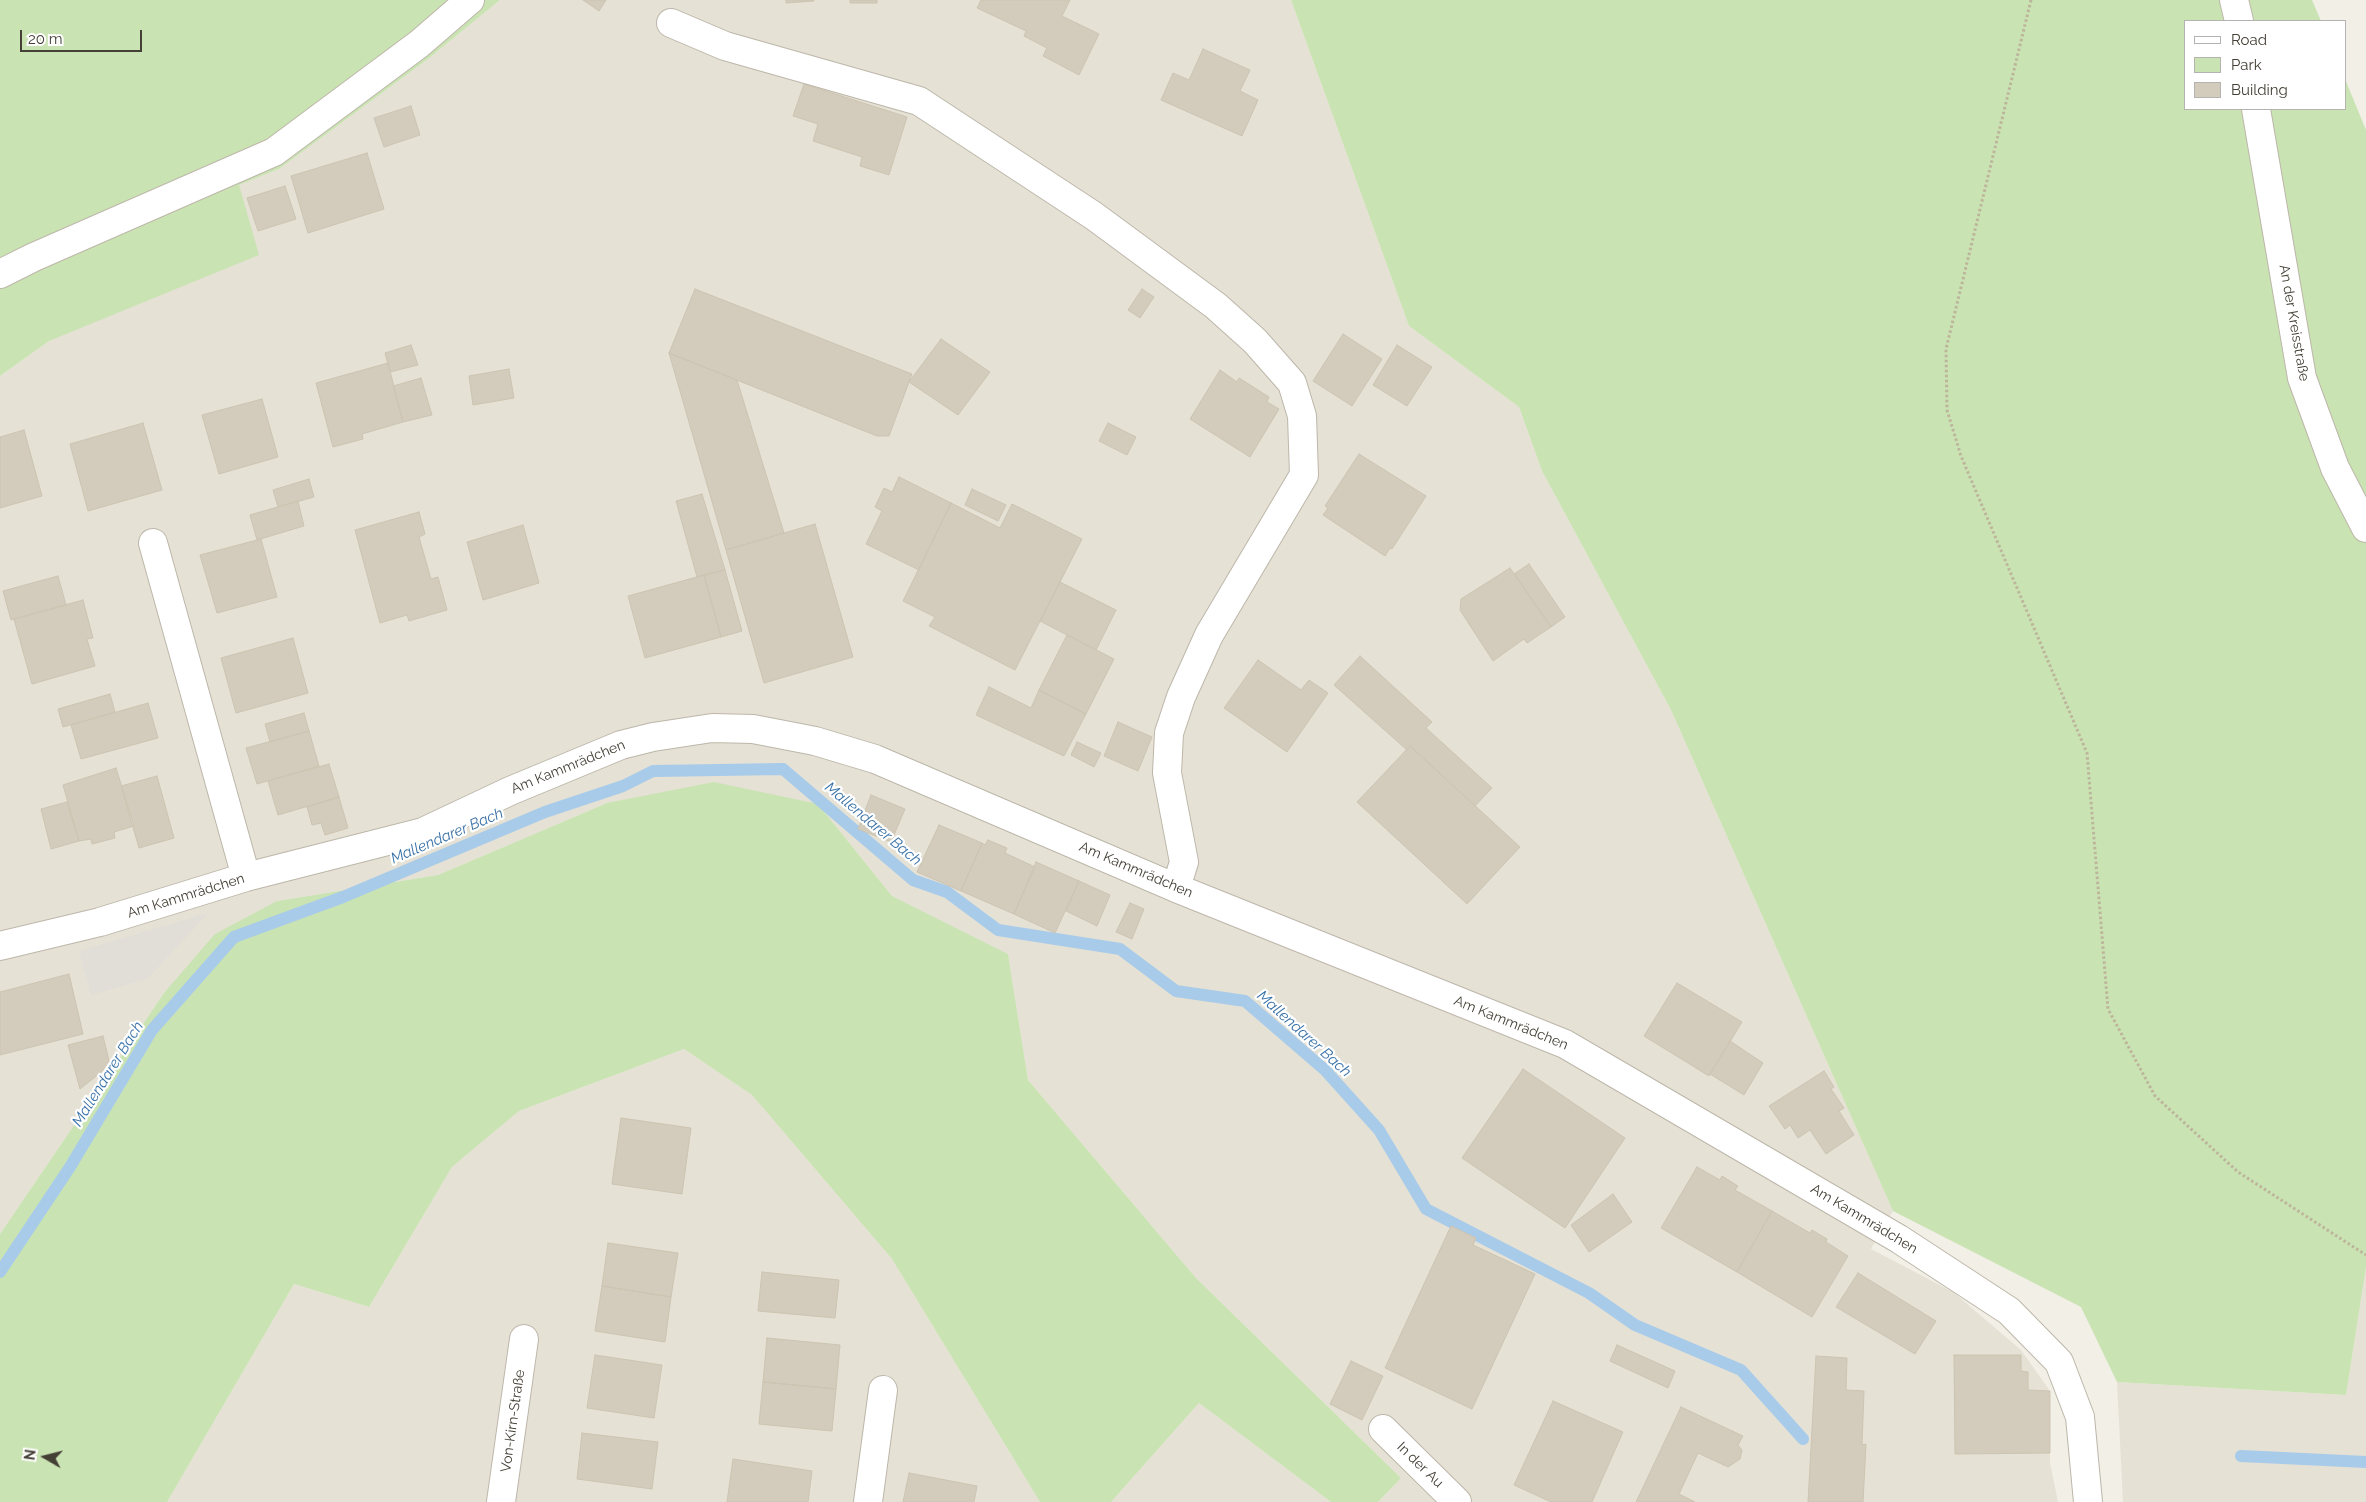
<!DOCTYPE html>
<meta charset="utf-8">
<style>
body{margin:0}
#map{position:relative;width:2366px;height:1502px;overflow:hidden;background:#f2efe7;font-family:Raleway,sans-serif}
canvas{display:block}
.legend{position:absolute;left:2184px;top:20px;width:162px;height:90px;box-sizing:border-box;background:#fff;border:1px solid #b4b3af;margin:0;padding:6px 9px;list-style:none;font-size:15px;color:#444036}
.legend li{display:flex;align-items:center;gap:10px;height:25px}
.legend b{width:25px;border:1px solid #b4b3af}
.north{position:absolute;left:20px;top:1432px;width:50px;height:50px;-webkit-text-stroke:4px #fff;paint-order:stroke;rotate:278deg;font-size:14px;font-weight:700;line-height:20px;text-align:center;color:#444036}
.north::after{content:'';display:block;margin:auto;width:18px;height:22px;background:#444036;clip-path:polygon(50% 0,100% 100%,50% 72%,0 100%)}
.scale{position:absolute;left:20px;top:30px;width:122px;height:22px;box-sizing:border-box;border:2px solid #444036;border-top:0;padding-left:6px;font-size:15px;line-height:18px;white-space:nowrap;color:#444036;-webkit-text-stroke:4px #fff;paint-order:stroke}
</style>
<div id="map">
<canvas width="2366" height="1502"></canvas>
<ul class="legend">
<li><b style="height:6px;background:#fff"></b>Road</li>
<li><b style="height:14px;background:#cae3b3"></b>Park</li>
<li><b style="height:14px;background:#d3ccbd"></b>Building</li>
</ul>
<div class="north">N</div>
<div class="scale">20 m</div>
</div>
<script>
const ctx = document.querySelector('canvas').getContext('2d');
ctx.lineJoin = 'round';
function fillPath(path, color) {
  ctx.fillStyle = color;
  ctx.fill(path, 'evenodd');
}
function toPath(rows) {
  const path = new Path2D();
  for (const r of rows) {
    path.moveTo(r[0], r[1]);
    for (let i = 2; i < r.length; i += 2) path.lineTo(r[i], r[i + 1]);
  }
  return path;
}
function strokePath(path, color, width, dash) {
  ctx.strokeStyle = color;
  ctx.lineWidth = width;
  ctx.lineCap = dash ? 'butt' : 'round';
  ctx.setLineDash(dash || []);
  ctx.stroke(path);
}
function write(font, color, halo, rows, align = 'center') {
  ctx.font = font + ' Raleway,sans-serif';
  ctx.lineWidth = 4.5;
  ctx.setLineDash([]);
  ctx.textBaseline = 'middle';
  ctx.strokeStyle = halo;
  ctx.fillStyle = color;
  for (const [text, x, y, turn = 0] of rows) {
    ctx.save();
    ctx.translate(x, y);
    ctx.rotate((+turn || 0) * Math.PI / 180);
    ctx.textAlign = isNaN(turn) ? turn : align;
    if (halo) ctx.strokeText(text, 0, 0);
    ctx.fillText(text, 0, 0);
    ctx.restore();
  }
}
const residential = toPath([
 [500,0,1291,0,1409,326,1519,407,1542,471,1671,710,1893,1211,1871,1249,1953,1292,2021,1350,2050,1391,2050,1463,2058,1502,1378,1502,1401,1478,1196,1278,1028,1080,1008,954,892,896,818,804,607,803,438,875,277,901,164,993,0,1234,0,376,49,341,239,185,279,169,428,59],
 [684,1049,752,1095,892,1259,1040,1502,167,1502,294,1284,369,1307,452,1167,519,1111],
 [2366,1267,2366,1502,2123,1502,2117,1382,2346,1395],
 [1199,1403,1331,1502,1111,1502]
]);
const industrial = toPath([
 [208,913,147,979,91,995,79,951]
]);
const green = toPath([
 [0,0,500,0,428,59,279,169,239,185,259,255,49,341,0,376],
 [1291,0,2312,0,2321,21,2185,21,2185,109,2345,109,2345,79,2366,130,2366,1267,2346,1395,2117,1382,2081,1307,1893,1211,1671,710,1542,471,1519,407,1409,326],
 [714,782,818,804,892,896,1008,954,1028,1080,1196,1278,1401,1478,1378,1502,1331,1502,1199,1403,1111,1502,1040,1502,892,1259,752,1095,684,1049,519,1111,452,1167,369,1307,294,1284,167,1502,0,1502,0,1234,164,993,215,934,277,901,438,875,607,803]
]);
const stream = toPath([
 [0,1272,70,1167,152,1030,234,937,343,897,545,812,623,786,653,771,783,769,913,880,947,892,998,930,1120,949,1176,991,1245,1001,1325,1070,1379,1130,1426,1209,1589,1293,1635,1325,1741,1370,1803,1439],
 [2241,1456,2366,1462]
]);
const building = toPath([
 [583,0,606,0,599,11,583,0],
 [786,0,814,0,814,1,786,3,786,0],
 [850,0,877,0,877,3,850,3,850,0],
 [981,0,1070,0,1062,16,1099,34,1079,75,1043,56,1047,48,1024,36,1026,31,977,8,981,0],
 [1203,49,1250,70,1240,91,1258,100,1242,136,1161,100,1173,73,1189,80,1203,49],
 [804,84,907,117,889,175,860,166,862,157,813,141,818,124,793,116,804,84],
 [411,106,420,135,384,147,374,118,411,106],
 [367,153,384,209,308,233,291,176,367,153],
 [285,186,296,219,258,231,247,198,285,186],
 [695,289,912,374,889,436,877,436,669,353,695,289],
 [1142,289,1154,297,1140,318,1128,310,1142,289],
 [1343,334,1382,359,1352,406,1313,381,1343,334],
 [941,339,990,372,958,415,909,382,941,339],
 [411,345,418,365,390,372,385,353,411,345],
 [1397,345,1432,367,1407,406,1373,385,1397,345],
 [669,353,737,380,784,533,726,550,669,353],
 [388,363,403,422,362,434,363,439,333,447,316,383,388,363],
 [509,369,514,398,473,405,469,376,509,369],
 [1220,370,1237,382,1239,378,1269,397,1267,402,1279,409,1250,457,1190,419,1220,370],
 [421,378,432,415,403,422,393,386,421,378],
 [262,399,278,457,219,474,202,415,262,399],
 [143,423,162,490,88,511,70,444,143,423],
 [1108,423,1136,437,1127,455,1099,441,1108,423],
 [24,430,42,496,0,508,0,437,24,430],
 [1359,454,1426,496,1392,549,1390,548,1385,556,1323,515,1328,508,1325,506,1359,454],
 [899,477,951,503,919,570,866,544,882,511,875,507,884,488,892,492,899,477],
 [309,479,314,497,278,507,273,490,309,479],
 [972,489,1006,505,998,521,965,505,972,489],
 [702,494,725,570,697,577,676,501,702,494],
 [298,501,304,526,257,540,250,515,298,501],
 [951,503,1000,528,1012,504,1082,539,1015,670,929,626,935,617,903,601,951,503],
 [419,512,425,534,419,537,431,579,438,577,447,610,409,621,407,615,380,623,355,530,419,512],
 [815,524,853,657,764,683,726,550,815,524],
 [523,525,539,583,483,600,467,542,523,525],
 [261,539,277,597,217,613,200,555,261,539],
 [1529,564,1565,617,1551,627,1514,574,1529,564],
 [1510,568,1551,627,1527,643,1524,639,1493,661,1460,610,1461,599,1510,568],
 [725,570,742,631,721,637,704,575,725,570],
 [704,575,721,637,645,658,628,596,704,575],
 [58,576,66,605,11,620,3,591,58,576],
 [1060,582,1116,610,1096,650,1040,621,1060,582],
 [83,600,93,638,87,639,95,666,32,684,14,619,83,600],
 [1067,635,1114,659,1086,714,1039,690,1067,635],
 [293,638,308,693,236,713,221,658,293,638],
 [1360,656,1432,722,1426,728,1492,788,1475,806,1410,746,1407,750,1334,685,1360,656],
 [1258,660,1301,690,1309,680,1328,693,1287,752,1224,708,1258,660],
 [989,687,1031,708,1039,690,1086,714,1064,756,976,715,989,687],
 [110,694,115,712,63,727,58,709,110,694],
 [148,703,158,738,81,759,71,725,148,703],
 [304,713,309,731,270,742,265,724,304,713],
 [1118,722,1152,737,1138,771,1104,756,1118,722],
 [309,731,319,766,257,784,246,748,309,731],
 [1077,742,1101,753,1094,767,1071,755,1077,742],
 [1410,746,1520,847,1467,904,1357,802,1410,746],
 [329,764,339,797,278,815,268,781,329,764],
 [116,768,134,826,114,832,115,838,92,844,91,839,79,841,63,785,116,768],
 [157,776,174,838,139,848,121,786,157,776],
 [871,795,905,809,891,842,858,829,871,795],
 [339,797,348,828,325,835,321,823,312,825,307,807,339,797],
 [67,802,79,841,51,849,41,809,67,802],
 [939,825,982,843,961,891,917,872,939,825],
 [988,840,1007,848,1005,853,1035,867,1014,914,961,891,982,843,985,845,988,840],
 [1036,862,1079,881,1055,933,1014,914,1036,862],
 [1079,881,1110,895,1097,926,1066,911,1079,881],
 [1130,903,1144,909,1132,939,1116,932,1130,903],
 [69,974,83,1034,0,1055,0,992,69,974],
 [1677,983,1742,1022,1709,1076,1644,1036,1677,983],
 [103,1036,110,1065,80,1089,68,1045,103,1036],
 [1730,1041,1763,1063,1744,1095,1710,1074,1730,1041],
 [1523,1069,1625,1138,1565,1228,1462,1158,1523,1069],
 [1824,1071,1834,1087,1831,1089,1844,1108,1839,1111,1854,1135,1826,1154,1810,1130,1798,1138,1790,1125,1785,1129,1769,1106,1824,1071],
 [621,1118,691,1128,682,1194,612,1184,621,1118],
 [1697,1167,1720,1180,1722,1176,1738,1186,1735,1190,1772,1211,1737,1272,1661,1228,1697,1167],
 [1613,1194,1632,1222,1589,1252,1571,1225,1613,1194],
 [1772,1211,1810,1233,1812,1230,1827,1239,1826,1242,1848,1256,1812,1317,1737,1272,1772,1211],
 [1451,1226,1476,1238,1473,1245,1535,1274,1472,1409,1385,1368,1451,1226],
 [608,1243,678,1253,671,1297,602,1286,608,1243],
 [762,1272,839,1280,835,1318,758,1311,762,1272],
 [1858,1273,1936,1321,1915,1354,1836,1307,1858,1273],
 [602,1286,671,1297,665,1342,595,1331,602,1286],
 [767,1338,840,1345,836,1389,763,1382,767,1338],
 [1617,1345,1675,1371,1668,1388,1610,1361,1617,1345],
 [595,1355,662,1365,654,1418,587,1408,595,1355],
 [1954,1355,2021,1355,2021,1371,2028,1372,2028,1390,2050,1391,2050,1453,1955,1454,1954,1355],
 [1816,1356,1847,1358,1846,1390,1864,1391,1862,1445,1866,1444,1863,1502,1808,1502,1816,1356],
 [1351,1361,1383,1376,1362,1420,1330,1404,1351,1361],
 [763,1382,836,1389,832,1431,759,1424,763,1382],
 [1553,1401,1623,1432,1592,1502,1551,1502,1514,1485,1553,1401],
 [1681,1407,1743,1436,1738,1445,1742,1450,1740,1459,1728,1467,1698,1453,1679,1494,1695,1502,1636,1502,1681,1407],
 [582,1433,658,1442,652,1489,577,1479,582,1433],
 [733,1459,812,1471,808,1502,727,1502,733,1459],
 [909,1473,977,1486,974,1502,903,1502,909,1473]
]);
const path = toPath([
 [2031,0,1946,349,1947,410,1961,456,2087,753,2108,1009,2155,1096,2238,1172,2366,1255]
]);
const minor = toPath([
 [2234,0,2239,21],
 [671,23,725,46,919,101,1094,216,1216,306,1255,341,1292,383,1302,416,1304,475,1209,635,1181,697,1169,733,1167,773,1184,862,1176,888],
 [2256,109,2302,378,2335,468,2366,528],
 [0,274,34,257,274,152,419,44,470,0],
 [153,543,246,877],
 [0,946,100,922,246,877,423,832,510,791,621,745,653,737,712,728,753,729,815,741,875,759,1176,888,1565,1044,1899,1239,2009,1311,2059,1362,2080,1417,2088,1502],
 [1383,1429,1457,1502],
 [501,1502,524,1339],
 [868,1502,883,1390]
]);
const streetNames = [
 ["An der Kreisstraße",2294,323,80],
 ["Am Kammrädchen",568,767,-22],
 ["Am Kammrädchen",1136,870,23],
 ["Am Kammrädchen",186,896,-17],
 ["Am Kammrädchen",1511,1023,22],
 ["Am Kammrädchen",1864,1219,31],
 ["Von-Kirn-Straße",513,1421,-82],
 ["In der Au",1420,1465,44]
];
const waterNames = [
 ["Mallendarer Bach",873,824,40],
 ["Mallendarer Bach",447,836,-23],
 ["Mallendarer Bach",1304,1034,42],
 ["Mallendarer Bach",108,1074,-58]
];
fillPath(residential, '#e5e1d5');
fillPath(industrial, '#e1ded8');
fillPath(green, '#cae3b3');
strokePath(stream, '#a8cbea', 12);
fillPath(building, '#d3ccbd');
strokePath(building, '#cdc4b1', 1);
strokePath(minor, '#bdb7aa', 30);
strokePath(path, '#bdb49c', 3, [2.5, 2.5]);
strokePath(minor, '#fff', 28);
write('14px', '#444036', '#fff', streetNames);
write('italic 15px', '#3871a7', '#fff', waterNames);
</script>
